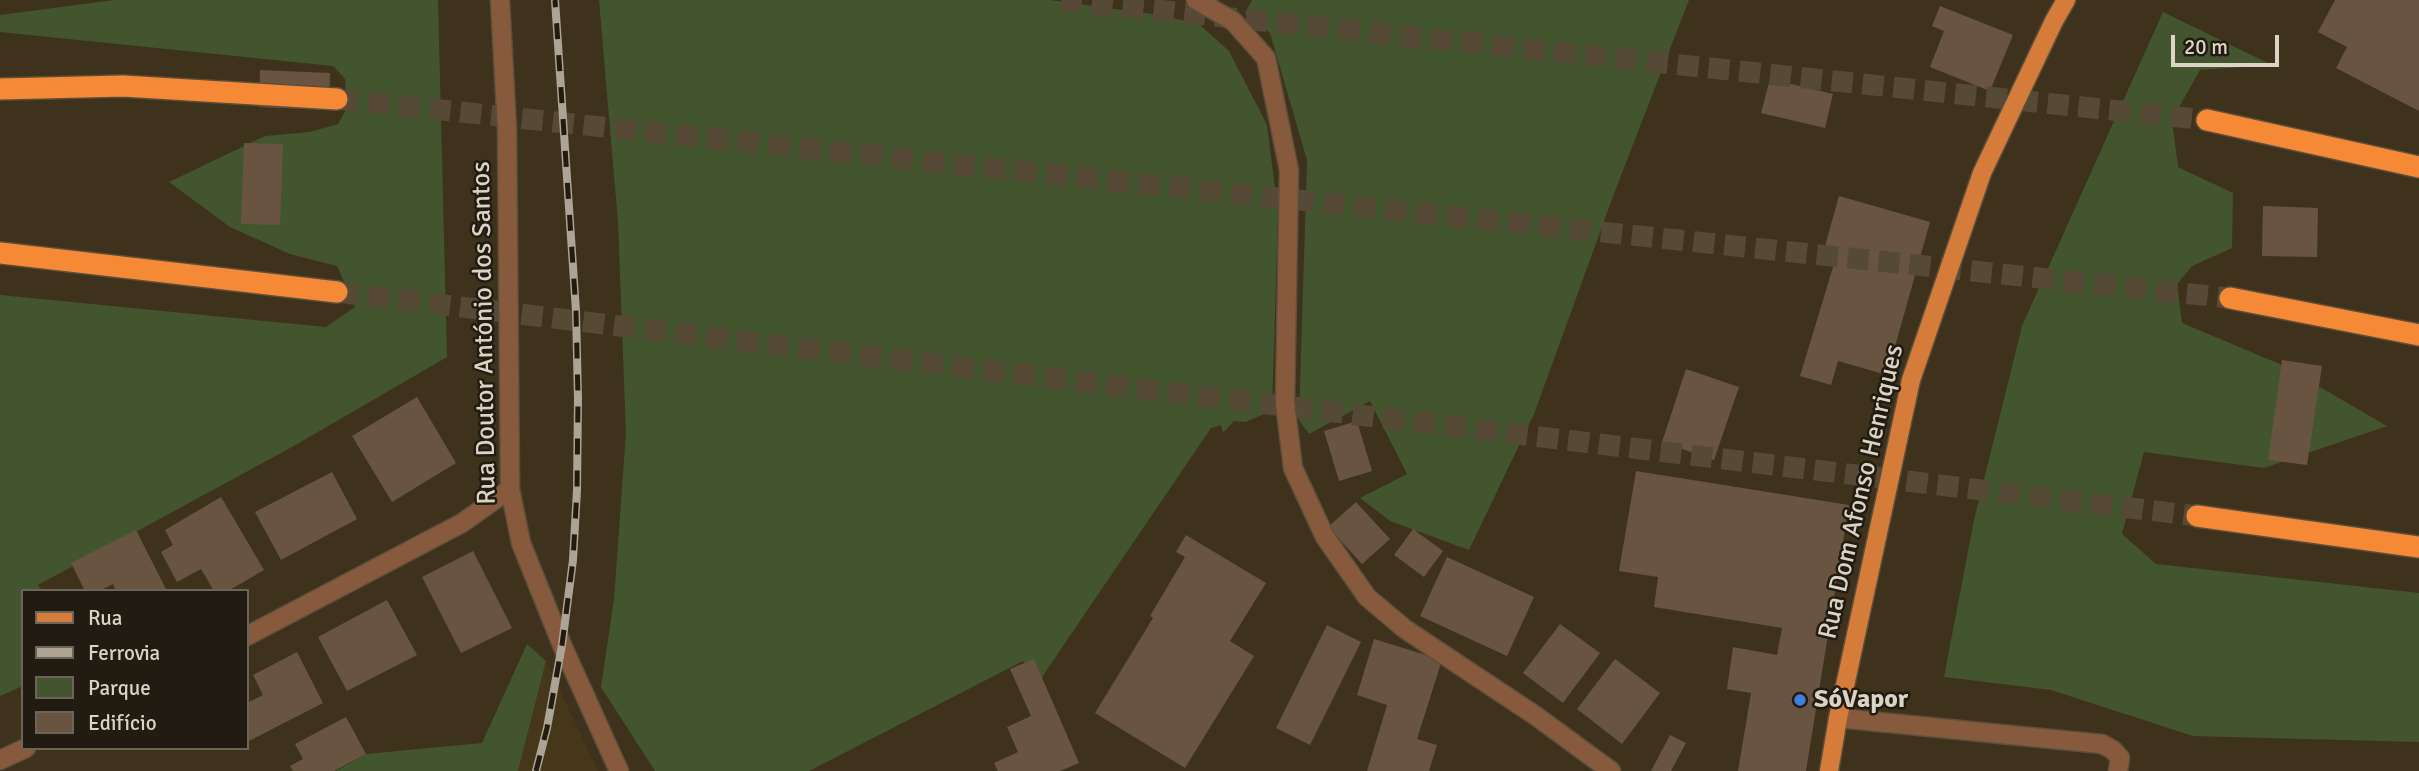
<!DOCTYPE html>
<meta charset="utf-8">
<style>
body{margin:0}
#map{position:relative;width:2419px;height:771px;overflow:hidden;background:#3f321c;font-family:Signika,sans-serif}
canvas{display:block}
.legend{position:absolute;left:21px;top:589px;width:228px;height:161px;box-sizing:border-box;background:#211b11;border:2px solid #6b6559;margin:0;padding:9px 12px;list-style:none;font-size:21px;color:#dbd3c6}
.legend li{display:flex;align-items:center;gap:14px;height:35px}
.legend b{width:35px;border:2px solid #6b6559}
.scale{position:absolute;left:2171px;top:35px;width:108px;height:32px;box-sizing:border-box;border:4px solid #dbd3c6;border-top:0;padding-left:9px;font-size:21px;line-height:24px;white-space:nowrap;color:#dbd3c6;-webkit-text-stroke:5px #211b11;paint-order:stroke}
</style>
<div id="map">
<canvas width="2419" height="771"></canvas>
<ul class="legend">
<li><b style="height:9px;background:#d67c3a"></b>Rua</li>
<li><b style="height:9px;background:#aea494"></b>Ferrovia</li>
<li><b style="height:19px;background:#42552e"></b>Parque</li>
<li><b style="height:19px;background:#685441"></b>Edifício</li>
</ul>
<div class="scale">20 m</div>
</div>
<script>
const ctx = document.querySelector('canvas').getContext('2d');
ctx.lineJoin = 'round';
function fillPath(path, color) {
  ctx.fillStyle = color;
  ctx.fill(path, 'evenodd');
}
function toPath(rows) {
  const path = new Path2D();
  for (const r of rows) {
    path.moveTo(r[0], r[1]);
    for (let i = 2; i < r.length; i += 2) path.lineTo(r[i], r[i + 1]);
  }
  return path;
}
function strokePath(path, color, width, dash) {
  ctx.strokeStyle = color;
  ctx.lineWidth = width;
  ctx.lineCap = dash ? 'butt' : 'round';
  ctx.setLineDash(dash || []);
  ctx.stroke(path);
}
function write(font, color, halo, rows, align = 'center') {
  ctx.font = font + ' Signika,sans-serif';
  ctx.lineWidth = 5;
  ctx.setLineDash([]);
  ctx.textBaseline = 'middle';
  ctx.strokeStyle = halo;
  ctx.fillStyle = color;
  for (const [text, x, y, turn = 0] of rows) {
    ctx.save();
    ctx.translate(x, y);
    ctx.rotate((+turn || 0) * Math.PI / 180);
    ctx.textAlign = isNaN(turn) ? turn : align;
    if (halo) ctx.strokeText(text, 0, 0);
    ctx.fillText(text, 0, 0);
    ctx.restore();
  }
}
const built = toPath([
 [546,661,598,771,518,771]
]);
const green = toPath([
 [115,0,438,0,447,357,292,447,38,585,43,591,23,591,23,686,0,696,0,295,326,327,355,307,337,266,290,254,230,227,169,182,265,136,310,132,338,124,347,108,345,79,333,66,0,32,0,15],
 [599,0,1050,0,1159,15,1199,24,1229,51,1267,125,1278,212,1272,411,1245,422,1234,421,1223,433,1221,425,1211,428,1040,680,1023,661,809,771,655,771,601,687,614,599,626,433,618,222],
 [1252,0,1689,0,1615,191,1534,414,1469,550,1390,521,1360,498,1407,474,1370,401,1309,434,1299,420,1307,160,1270,33,1245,13],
 [2163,12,2272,65,2200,70,2172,120,2178,167,2233,193,2232,248,2192,266,2177,284,2182,323,2282,365,2387,426,2264,468,2144,452,2122,534,2156,564,2419,593,2419,742,2193,736,2051,690,1944,677,1974,520,2022,326],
 [527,644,546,661,518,771,336,771,366,754,482,743]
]);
const building = toPath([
 [2335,0,2419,0,2419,111,2336,68,2347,47,2318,32],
 [1940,6,2013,35,1990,91,1930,67,1944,31,1932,26],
 [260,70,330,73,329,110,259,107],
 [1770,79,1833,94,1825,128,1761,113],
 [244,143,283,144,280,225,241,224],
 [1839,196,1930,222,1887,375,1838,361,1831,385,1800,376,1836,257,1823,253],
 [2263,206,2318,208,2317,257,2262,256],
 [2282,360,2322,366,2307,465,2268,460],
 [1686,369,1739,387,1714,460,1662,442],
 [417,397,456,463,392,502,352,436],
 [1357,421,1372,471,1339,481,1324,431],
 [1636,471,1849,505,1806,771,1738,771,1751,693,1727,689,1733,647,1777,655,1782,628,1654,607,1658,577,1619,571],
 [332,472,357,519,281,560,255,512],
 [221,497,264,570,228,591,214,591,201,569,177,582,161,552,173,545,165,530],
 [1356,502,1390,539,1362,564,1328,527],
 [1413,529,1443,551,1424,577,1394,555],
 [136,530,167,591,116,591,113,584,99,591,85,591,71,563],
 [1186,535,1266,583,1230,641,1254,656,1185,768,1095,713,1153,618,1150,616,1185,557,1176,552],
 [473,551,512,628,461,653,422,577],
 [1447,557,1534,597,1507,656,1420,616],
 [387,600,417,655,347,691,318,637],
 [1560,624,1600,653,1563,703,1523,673],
 [1327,625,1361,642,1310,745,1276,728],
 [1374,639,1442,660,1417,739,1437,745,1429,771,1367,771,1387,705,1357,695],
 [297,652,323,703,247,742,247,703,263,695,253,675],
 [1034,659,1079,763,1060,771,998,771,994,763,1018,752,1007,727,1031,716,1010,669],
 [1615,659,1660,693,1622,744,1577,709],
 [346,717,366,754,334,771,293,771,290,766,303,759,295,744],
 [1670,735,1686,743,1671,771,1651,771]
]);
const highwayTunnel = toPath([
 [1061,0,2207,120],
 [337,99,2230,298],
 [337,292,2197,516]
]);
const minor = toPath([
 [500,0,507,129,510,489,521,543,562,645,619,771],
 [1196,0,1233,21,1266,58,1289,170,1285,403,1293,468,1325,537,1367,597,1405,629,1536,716,1611,771],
 [247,636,462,523,510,489],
 [1838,718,2102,744,2113,750,2120,758,2118,771],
 [0,760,26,748]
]);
const major = toPath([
 [1829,771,1838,718,1911,380,1982,173,2054,21,2066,0]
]);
const highway = toPath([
 [0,89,123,86,337,99],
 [2207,120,2419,167],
 [0,253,337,292],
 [2230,298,2419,335],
 [2197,516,2419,547]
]);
const rail = toPath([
 [536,771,547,728,562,645,573,560,577,490,578,399,576,311,555,0]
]);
const markers = [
 [1800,700,7,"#3f7fe0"]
];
const streetNames = [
 ["Rua Doutor António dos Santos",485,333,-91],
 ["Rua Dom Afonso Henriques",1862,492,-77]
];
const poiNames = [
 ["SóVapor",1814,700]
];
fillPath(built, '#47371a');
fillPath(green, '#42552e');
fillPath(building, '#685441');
strokePath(highwayTunnel, '#564a36', 21, [21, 10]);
strokePath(minor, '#5b4f3b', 21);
strokePath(major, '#5b4f3b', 21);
strokePath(highway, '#5b4f3b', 24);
strokePath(minor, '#875a3d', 18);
strokePath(major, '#d67c3a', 18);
strokePath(highway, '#f68936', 21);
strokePath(rail, '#aea494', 8);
strokePath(rail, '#211b11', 5, [16]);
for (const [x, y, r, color] of markers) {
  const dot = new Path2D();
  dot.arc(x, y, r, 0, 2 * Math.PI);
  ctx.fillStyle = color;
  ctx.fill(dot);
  strokePath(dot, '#211b11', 2.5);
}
write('26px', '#dbd3c6', '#211b11', streetNames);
write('bold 26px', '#dbd3c6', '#211b11', poiNames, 'left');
</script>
